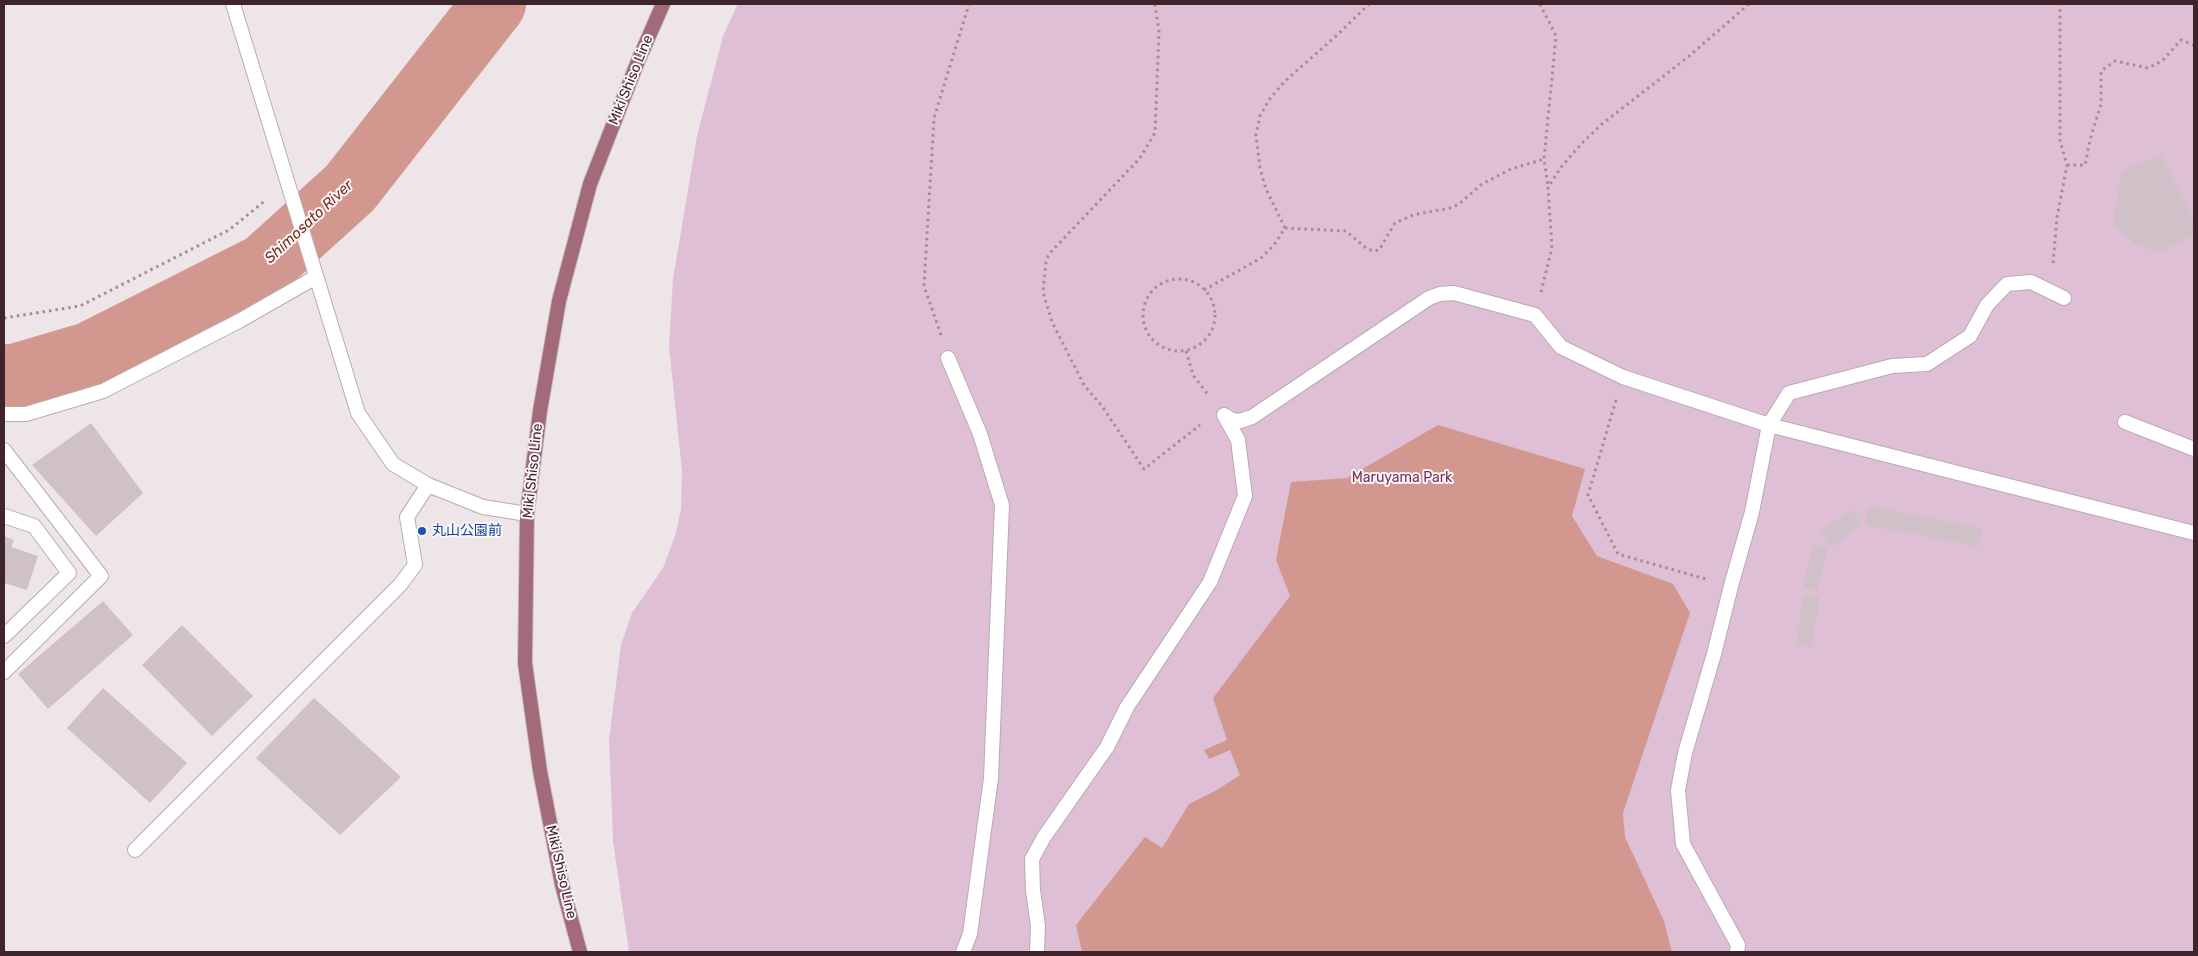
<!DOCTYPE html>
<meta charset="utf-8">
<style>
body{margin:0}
#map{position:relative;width:2198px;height:956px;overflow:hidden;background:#eee5e9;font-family:Rubik,sans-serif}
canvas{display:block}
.frame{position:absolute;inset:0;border:5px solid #40242c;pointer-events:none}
</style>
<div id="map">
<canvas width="2198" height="956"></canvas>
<div class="frame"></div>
</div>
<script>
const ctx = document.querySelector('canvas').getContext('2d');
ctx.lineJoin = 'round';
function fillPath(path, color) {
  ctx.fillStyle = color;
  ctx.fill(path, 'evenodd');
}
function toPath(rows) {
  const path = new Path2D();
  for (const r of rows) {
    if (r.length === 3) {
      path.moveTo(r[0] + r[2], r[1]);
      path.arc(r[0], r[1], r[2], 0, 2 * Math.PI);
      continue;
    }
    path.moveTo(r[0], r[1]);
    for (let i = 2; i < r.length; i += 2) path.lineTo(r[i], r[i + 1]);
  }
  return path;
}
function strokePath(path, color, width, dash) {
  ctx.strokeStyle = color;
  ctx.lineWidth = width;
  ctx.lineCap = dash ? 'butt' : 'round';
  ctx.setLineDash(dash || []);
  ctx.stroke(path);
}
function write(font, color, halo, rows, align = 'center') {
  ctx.font = font + ' Rubik,"Noto Sans JP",sans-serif';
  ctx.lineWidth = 4;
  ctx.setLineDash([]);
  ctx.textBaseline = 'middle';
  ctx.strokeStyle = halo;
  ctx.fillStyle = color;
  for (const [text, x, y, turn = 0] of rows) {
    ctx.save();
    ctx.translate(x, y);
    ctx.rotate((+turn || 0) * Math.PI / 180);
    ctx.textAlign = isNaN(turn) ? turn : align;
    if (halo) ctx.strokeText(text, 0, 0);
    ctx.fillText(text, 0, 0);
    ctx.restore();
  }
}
const green = toPath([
 [738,4,2194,4,2194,952,629,952,613,841,609,740,621,645,632,613,663,568,676,533,681,509,682,471,669,346,673,279,697,136,723,36]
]);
const water = toPath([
 [1438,425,1585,469,1572,516,1597,556,1673,584,1690,613,1623,813,1625,837,1664,921,1672,952,1082,952,1076,925,1145,837,1162,848,1189,804,1217,790,1240,775,1230,750,1209,759,1204,750,1227,740,1213,698,1290,596,1276,560,1291,482,1347,478]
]);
const river = toPath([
 [4,376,11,377,89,354,265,265,350,188,494,4]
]);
const building = toPath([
 [2161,155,2194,221,2194,236,2159,252,2136,245,2113,224,2122,171],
 [91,423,143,493,96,536,32,465],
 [1868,506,1982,528,1979,547,1865,525],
 [1852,510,1862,525,1831,547,1821,531],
 [4,536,14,540,11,547,38,556,27,590,4,583],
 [1814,544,1828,547,1817,590,1803,587],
 [1803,595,1819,597,1812,648,1797,646],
 [103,601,133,635,48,709,18,674],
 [182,625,253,696,212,736,142,665],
 [103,688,187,763,150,803,67,728],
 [314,698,401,777,340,835,256,758]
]);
const path = toPath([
 [1155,4,1159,32,1155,133,1140,158,1049,254,1046,261,1043,292,1052,322,1084,385,1102,406,1144,469,1200,425],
 [1540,4,1556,36,1544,159,1548,186],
 [2067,165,2085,165,2090,140,2101,104,2101,71,2115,61,2148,68,2162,61,2181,40,2194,45],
 [1285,228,1346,231,1366,248,1373,251,1379,250,1395,223,1413,215,1450,208,1459,204,1482,184,1511,169,1544,159],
 [2053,263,2057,217,2067,165,2060,141,2060,4],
 [1179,315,36],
 [1204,290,1261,258,1274,245,1285,228,1266,189,1260,168,1256,135,1260,116,1269,100,1285,81,1335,37,1369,4],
 [1541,292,1552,248,1548,187,1562,166,1582,143,1602,124,1688,57,1749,4],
 [4,318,80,306,229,230,266,200],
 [941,335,924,286,934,118,969,4],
 [1186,351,1193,375,1209,396],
 [1616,400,1588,495,1618,554,1706,579]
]);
const service = toPath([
 [948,358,980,434,1002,505,991,778,970,934,963,952],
 [1224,415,1232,420,1240,421,1252,417,1429,298,1440,294,1454,293,1535,315,1561,347,1623,377,1769,425,2194,533],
 [2125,422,2194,449],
 [4,516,34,526,69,573,4,636],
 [1037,952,1038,926,1033,890,1032,859,1044,837,1107,747,1127,707,1210,582,1245,496,1238,440,1224,415],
 [1737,952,1738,945,1683,844,1678,790,1685,753,1714,654,1731,586,1752,512,1769,425,1789,393,1892,366,1927,364,1970,336,1987,305,2007,284,2031,282,2064,298]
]);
const minor = toPath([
 [4,414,26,414,103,391,239,321,316,277],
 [4,450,101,576,4,672],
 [135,850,400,585,415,565,407,517,428,485]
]);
const tertiary = toPath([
 [233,4,358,413,393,464,428,485,483,507,527,514]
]);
const primary = toPath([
 [580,952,562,885,540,771,525,663,527,514,540,411,559,301,590,184,638,61,663,4]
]);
const markers = [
 [422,531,5,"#1a4fb4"]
];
const streetNames = [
 ["Miki Shiso Line",631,80,-68],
 ["Miki Shiso Line",533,471,-84],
 ["Miki Shiso Line",561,872,77]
];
const parkNames = [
 ["Maruyama Park",1402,478]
];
const transitNames = [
 ["丸山公園前",432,531]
];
const waterNames = [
 ["Shimosato River",309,222,-43]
];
fillPath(green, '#debfd6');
fillPath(water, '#d2988f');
strokePath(river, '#d2988f', 64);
fillPath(building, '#cfc1c7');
strokePath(service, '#baabb0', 16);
strokePath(minor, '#baabb0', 16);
strokePath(tertiary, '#baabb0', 16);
strokePath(primary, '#cac2c4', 16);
strokePath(path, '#b18694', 3, [2.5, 4]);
strokePath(service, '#fff', 14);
strokePath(minor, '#fff', 14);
strokePath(tertiary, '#fff', 14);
strokePath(primary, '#a36b7a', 14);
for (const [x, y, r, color] of markers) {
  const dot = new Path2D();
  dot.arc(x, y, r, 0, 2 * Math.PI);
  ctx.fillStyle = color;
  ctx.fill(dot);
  strokePath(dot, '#faf6f8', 2);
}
write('14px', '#40242c', '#faf6f8', streetNames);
write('14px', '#772f5c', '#faf6f8', parkNames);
write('14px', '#164399', '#faf6f8', transitNames, 'left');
write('italic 15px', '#7c2c1e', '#faf6f8', waterNames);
</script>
